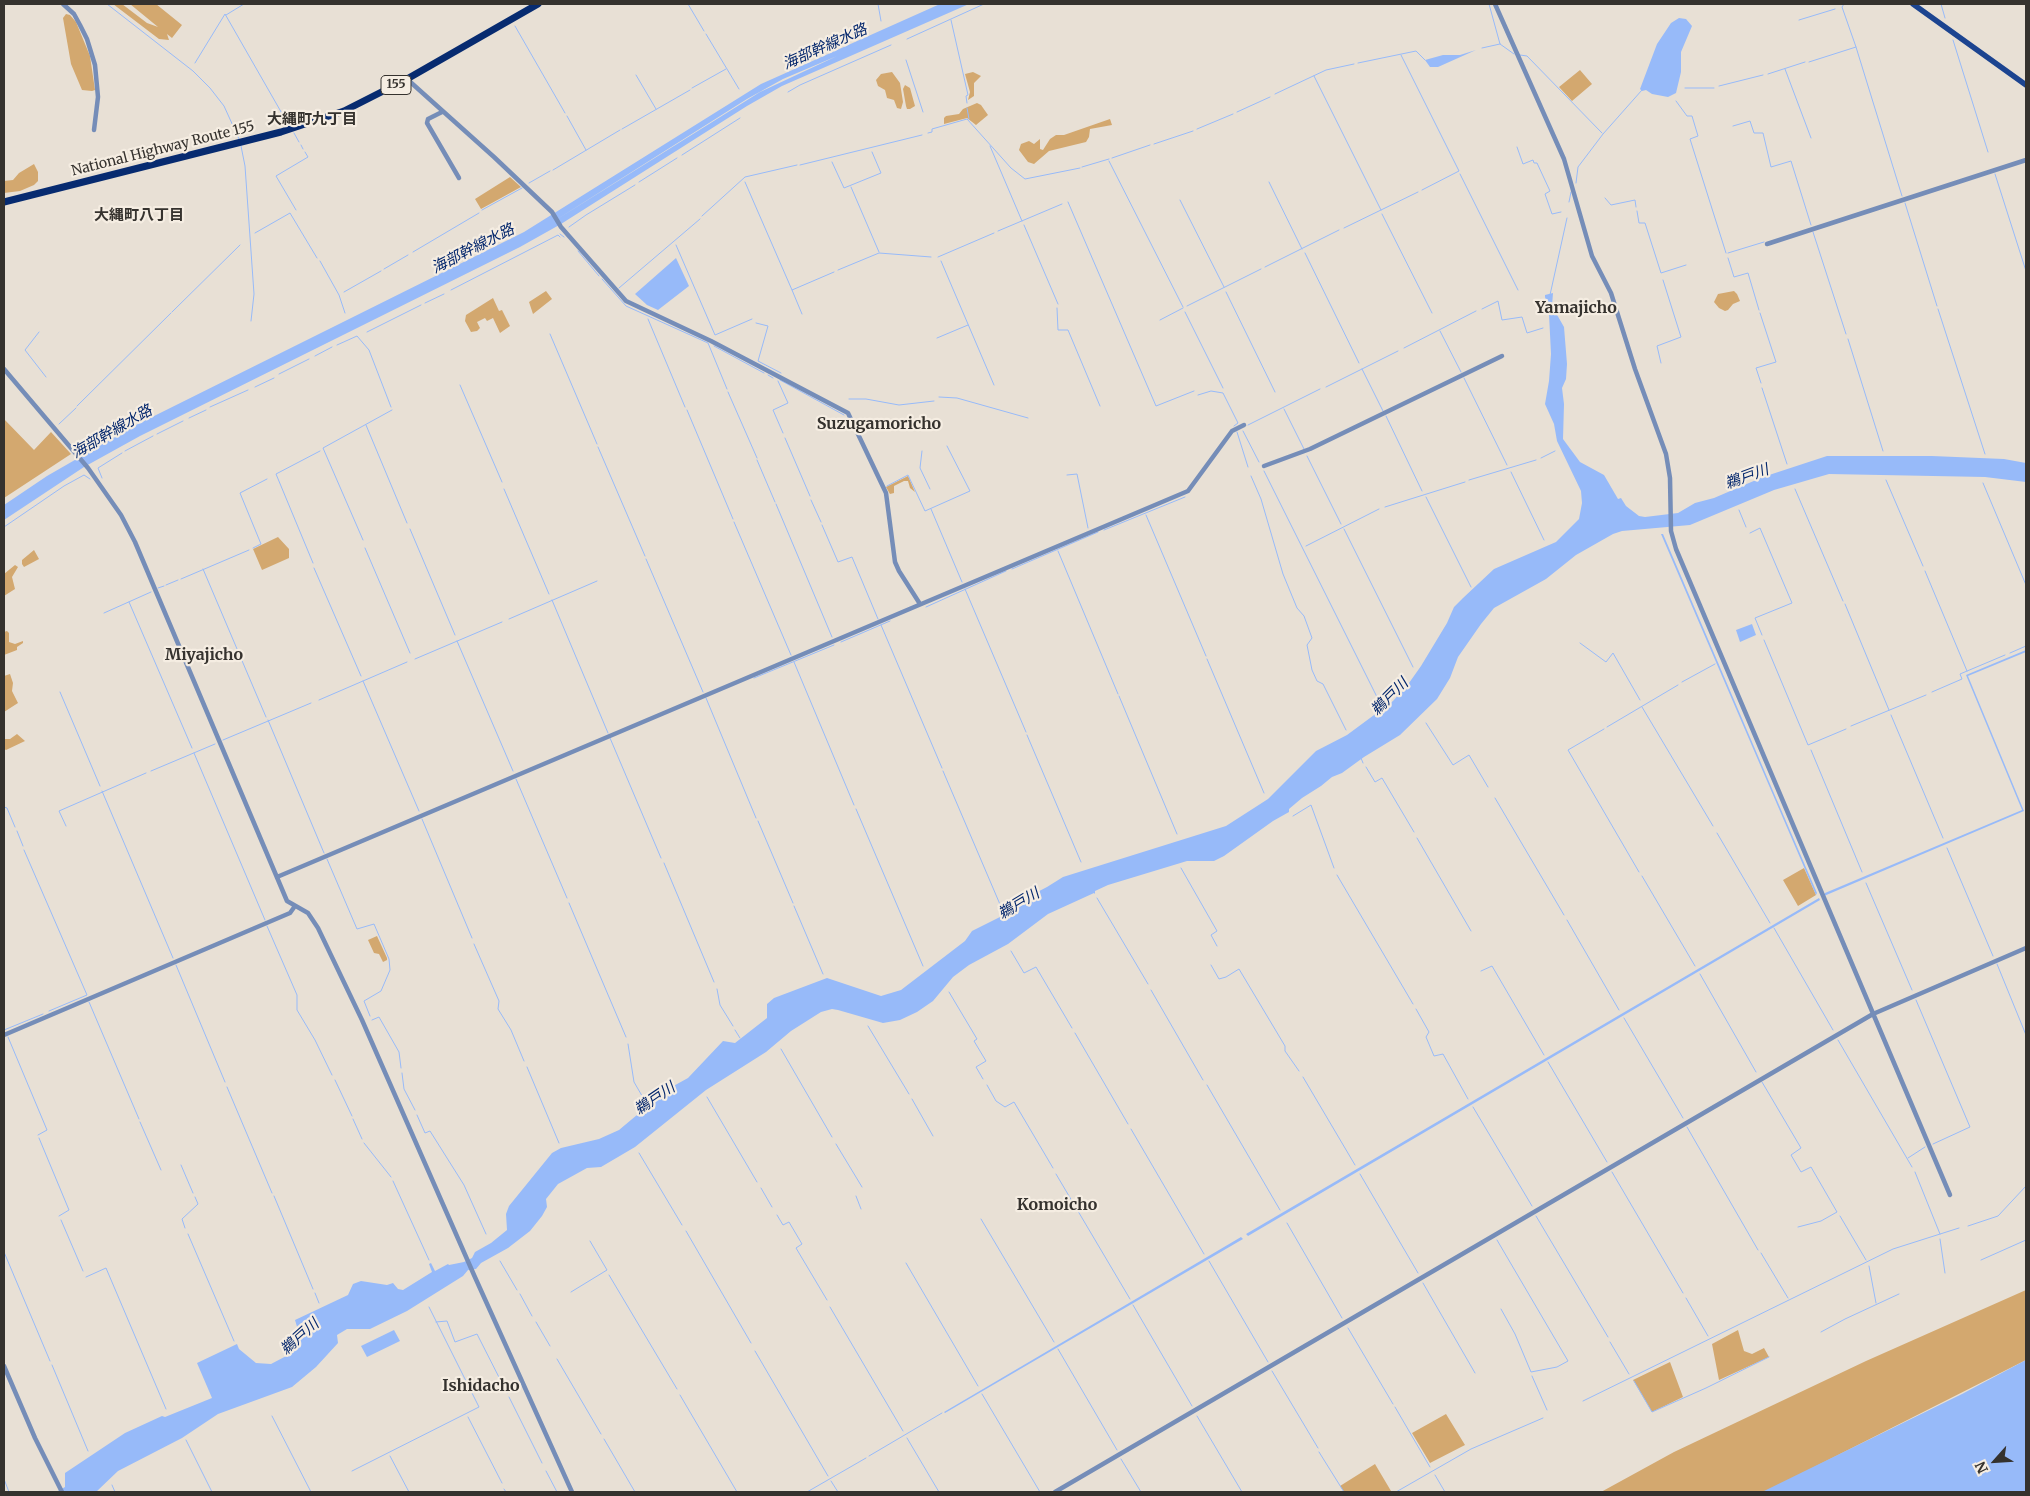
<!DOCTYPE html>
<meta charset="utf-8">
<style>
body{margin:0}
#map{position:relative;width:2030px;height:1496px;overflow:hidden;background:#e8e0d5;font-family:Merriweather,serif}
canvas{display:block}
.frame{position:absolute;inset:0;border:5px solid #35322e;pointer-events:none}
.north{position:absolute;left:1970px;top:1436px;width:50px;height:50px;-webkit-text-stroke:4px #f5ede2;paint-order:stroke;rotate:244deg;font-size:14px;font-weight:700;line-height:20px;text-align:center;color:#35322e}
.north::after{content:'';display:block;margin:auto;width:18px;height:22px;background:#35322e;clip-path:polygon(50% 0,100% 100%,50% 72%,0 100%)}
</style>
<div id="map">
<canvas width="2030" height="1496"></canvas>
<div class="frame"></div>
<div class="north">N</div>
</div>
<script>
const ctx = document.querySelector('canvas').getContext('2d');
ctx.lineJoin = 'round';
function fillPath(path, color) {
  ctx.fillStyle = color;
  ctx.fill(path, 'evenodd');
}
function toPath(rows) {
  const path = new Path2D();
  for (const r of rows) {
    path.moveTo(r[0], r[1]);
    for (let i = 2; i < r.length; i += 2) path.lineTo(r[i], r[i + 1]);
  }
  return path;
}
function strokePath(path, color, width, dash) {
  ctx.strokeStyle = color;
  ctx.lineWidth = width;
  ctx.lineCap = dash ? 'butt' : 'round';
  ctx.setLineDash(dash || []);
  ctx.stroke(path);
}
function write(font, color, halo, rows, align = 'center') {
  ctx.font = font + ' Merriweather,"Noto Sans JP",serif';
  ctx.lineWidth = 4.5;
  ctx.setLineDash([]);
  ctx.textBaseline = 'middle';
  ctx.strokeStyle = halo;
  ctx.fillStyle = color;
  for (const [text, x, y, turn = 0] of rows) {
    ctx.save();
    ctx.translate(x, y);
    ctx.rotate((+turn || 0) * Math.PI / 180);
    ctx.textAlign = isNaN(turn) ? turn : align;
    if (halo) ctx.strokeText(text, 0, 0);
    ctx.fillText(text, 0, 0);
    ctx.restore();
  }
}
const green = toPath([
 [113,4,122,4,147,23,158,27,130,4,156,4,182,25,172,38,167,34,169,40,159,39],
 [66,14,70,15,76,22,90,56,95,90,92,91,82,90,71,64,63,18],
 [1580,70,1592,84,1572,101,1559,87],
 [892,72,900,83,903,102,901,109,897,108,894,100,887,98,885,90,878,86,876,80,881,74],
 [973,72,981,76,974,83,974,96,968,100,970,92,965,74],
 [905,85,910,88,915,106,910,109,907,109,906,106,903,89],
 [977,103,981,105,988,115,976,125,967,118,944,124,944,118,946,116,959,114,963,109],
 [1110,119,1112,125,1090,129,1089,137,1086,142,1049,151,1034,164,1028,162,1019,150,1021,144,1029,141,1034,144,1040,139,1040,149,1043,150,1050,139,1056,135,1064,135],
 [34,164,38,172,38,181,34,185,20,191,4,193,4,181,13,180,19,173],
 [510,177,521,187,481,209,475,199],
 [546,291,552,299,533,314,529,302],
 [1734,291,1737,294,1740,301,1733,304,1728,310,1725,311,1719,308,1714,302,1718,294],
 [493,298,499,311,502,310,510,326,500,333,493,318,487,321,485,318,477,322,480,328,477,331,471,332,465,321,466,315],
 [4,419,34,450,51,432,71,454,4,498],
 [908,476,915,492,910,488,908,481,904,481,894,486,894,493,890,494,886,487],
 [278,537,289,549,289,558,262,570,253,549],
 [34,550,39,559,24,567,22,564,22,560],
 [15,565,18,567,12,577,15,589,4,596,4,574],
 [7,631,9,633,9,642,15,644,23,641,23,643,17,647,17,650,4,655,4,632],
 [10,674,13,683,12,691,18,703,4,712,4,676],
 [17,734,25,741,6,750,4,749,4,739,10,739],
 [1804,868,1816,895,1798,906,1783,880],
 [377,936,387,958,387,960,383,962,379,954,374,953,368,940],
 [2026,1290,2026,1360,1765,1492,1601,1492,1674,1452,1866,1361],
 [1738,1330,1744,1351,1752,1354,1764,1348,1769,1357,1719,1380,1712,1344],
 [1670,1362,1683,1397,1652,1412,1633,1380],
 [1446,1414,1465,1445,1430,1463,1412,1433],
 [1375,1464,1391,1491,1344,1492,1340,1486]
]);
const water = toPath([
 [940,4,969,4,782,86,747,106,561,224,520,247,140,436,84,467,4,520,4,505,47,476,134,426,524,232,761,84],
 [837,56,760,92,551,223,747,99,783,79],
 [1679,18,1686,19,1692,26,1681,52,1681,72,1676,93,1668,97,1652,94,1646,90,1642,91,1640,89,1657,44,1671,23],
 [1476,50,1438,67,1430,67,1425,60,1443,55,1460,55],
 [676,258,689,286,658,310,647,305,635,294],
 [1553,293,1552,306,1564,327,1567,364,1566,379,1562,388,1564,404,1563,439,1580,462,1604,475,1618,499,1621,498,1626,506,1639,516,1645,517,1678,513,1695,503,1714,498,1763,477,1827,456,1932,456,2004,459,2026,463,2026,482,1985,477,1829,474,1774,490,1690,525,1622,531,1613,534,1576,555,1546,579,1494,608,1481,624,1458,657,1450,678,1437,699,1400,735,1364,757,1342,773,1332,777,1321,786,1302,798,1289,809,1289,812,1273,821,1224,856,1214,861,1187,861,1108,885,1095,891,1095,894,1094,893,1048,914,1008,944,969,965,953,977,933,1001,917,1012,900,1020,883,1023,838,1010,832,1009,821,1012,791,1031,766,1052,706,1090,635,1147,601,1167,587,1168,558,1184,546,1199,547,1207,542,1216,530,1231,508,1248,481,1263,476,1269,468,1270,463,1276,407,1311,370,1329,347,1329,337,1335,338,1343,316,1367,292,1387,218,1414,182,1438,118,1471,96,1492,56,1492,65,1487,65,1473,125,1433,162,1416,165,1417,212,1398,197,1363,237,1344,239,1349,256,1363,271,1364,292,1353,300,1345,300,1337,295,1320,348,1295,353,1284,361,1281,387,1285,393,1283,398,1289,403,1290,432,1272,429,1264,431,1263,435,1271,448,1264,449,1265,464,1262,472,1258,475,1252,491,1243,507,1230,506,1214,509,1206,552,1153,561,1148,599,1139,619,1130,668,1089,688,1078,723,1041,735,1043,767,1018,767,1004,774,998,827,978,881,996,901,990,965,941,972,931,1004,915,1022,900,1047,887,1063,877,1226,826,1268,799,1316,751,1347,735,1393,701,1409,683,1421,666,1447,623,1454,607,1463,598,1494,569,1556,542,1579,519,1582,503,1581,491,1557,441,1554,424,1545,404,1549,381,1551,354,1549,314,1545,297,1545,295],
 [1661,534,1663,534,1773,791,1817,893,1816,895],
 [1752,624,1756,635,1740,642,1736,630],
 [2026,650,2026,652,1968,676,2024,811,1824,896,1825,893,2022,810,1966,675],
 [1819,898,1820,900,1248,1236,1246,1234],
 [1241,1237,1243,1239,945,1413,944,1412],
 [394,1330,400,1341,367,1357,361,1346],
 [2026,1360,2026,1492,1762,1492,1962,1394]
]);
const stream = toPath([
 [107,4,193,71,210,88,224,106,239,139],
 [688,4,704,31],
 [878,4,881,21],
 [1489,4,1500,44,1514,54],
 [1941,4,1945,18],
 [226,15,244,4],
 [951,20,968,95,966,96,967,103],
 [1799,20,1835,9],
 [515,26,565,113],
 [706,34,739,89],
 [907,39,984,4],
 [1953,40,1988,152],
 [1856,47,1902,196],
 [1482,48,1500,44],
 [1401,55,1459,171,1422,190],
 [1520,55,1527,56,1602,133],
 [906,60,923,112],
 [1809,62,1856,47,1842,7,1844,4],
 [195,63,225,14,288,124],
 [1358,63,1416,51,1425,60],
 [1785,69,1811,138],
 [1768,74,1805,62],
 [636,75,656,109],
 [1314,76,1381,210],
 [1719,86,1763,75],
 [692,88,726,69],
 [1685,88,1714,88],
 [788,92,800,85,891,45],
 [1275,94,1326,70,1354,64],
 [1676,101,1687,116,1692,116,1698,136,1690,139,1726,253],
 [967,108,969,119],
 [1237,112,1270,97],
 [567,116,586,150],
 [1733,126,1750,121,1754,133,1763,133,1771,167,1791,161,1811,225],
 [622,129,690,90],
 [1197,129,1233,114],
 [294,133,299,142],
 [928,133,932,132,932,129,967,119,1011,168,1025,179,1080,168],
 [1154,144,1193,131],
 [301,145,303,149],
 [241,146,245,166,254,294,251,321],
 [990,146,1022,221],
 [1517,147,1523,164,1533,160,1534,163,1537,163,1550,191,1545,194,1552,214,1561,212],
 [682,155,740,118],
 [1112,158,1150,145],
 [1109,161,1183,307],
 [832,162,844,188,881,173,872,152],
 [800,165,922,135],
 [1082,167,1109,159],
 [553,170,620,130],
 [1460,174,1518,290],
 [1995,174,2026,271],
 [639,182,677,158],
 [745,182,792,290],
 [1269,182,1302,249],
 [529,183,550,171],
 [1576,183,1578,167,1603,134,1642,90],
 [851,187,879,252],
 [1605,198,1611,205,1635,200,1636,207],
 [1180,200,1224,287],
 [1068,202,1156,406,1194,391],
 [1569,202,1571,192],
 [1905,203,1937,306],
 [296,210,276,176,308,157,305,152],
 [482,210,522,188],
 [1637,211,1639,223,1645,223,1661,273,1686,265],
 [1382,214,1432,313],
 [702,216,745,177,797,165],
 [1024,225,1058,304],
 [569,227,586,215,635,185],
 [1344,228,1418,192],
 [998,231,1062,204],
 [1813,232,1846,334],
 [255,233,290,213,317,258],
 [560,234,564,237],
 [676,245,715,335,752,319],
 [578,251,599,276],
 [413,252,479,213],
 [1305,253,1359,363],
 [1728,253,1764,242],
 [938,257,994,233],
 [1728,258,1734,277,1748,273,1759,310],
 [320,261,339,295,345,313],
 [941,261,994,385],
 [1265,267,1339,230],
 [384,269,408,255],
 [838,270,879,253,931,257],
 [602,279,626,306,708,343,727,389],
 [619,288,700,219],
 [451,290,558,235,560,237],
 [344,292,381,271],
 [1226,292,1275,392],
 [1550,295,1567,218],
 [425,303,444,294],
 [1187,306,1261,269],
 [1057,308,1058,330,1068,330,1100,406],
 [1482,309,1498,301,1502,320,1522,317,1527,333,1543,328],
 [1938,309,1985,454],
 [172,312,240,245],
 [1185,312,1223,388],
 [1760,313,1776,362,1756,368,1761,383],
 [802,314,792,290,834,272],
 [648,319,685,407],
 [1160,320,1183,308],
 [756,323,768,326,758,361,781,373],
 [1440,331,1461,372],
 [39,332,25,350,46,377],
 [367,332,421,305],
 [550,334,597,444],
 [937,338,968,325],
 [1848,339,1883,451],
 [337,345,357,336,369,350,391,407],
 [714,346,764,373],
 [1404,348,1476,311],
 [315,356,332,347],
 [1661,363,1657,346,1681,337,1663,280],
 [1362,369,1383,411],
 [279,374,309,359],
 [768,375,773,378],
 [1464,378,1507,465],
 [780,380,844,415],
 [778,381,788,403,773,410,783,433],
 [460,385,502,482],
 [255,387,274,378],
 [1326,387,1398,351],
 [1762,388,1787,464],
 [728,392,757,458],
 [1198,395,1211,391,1223,393,1238,423,1234,426],
 [939,397,957,398,1028,418],
 [849,399,866,399,899,405,934,401],
 [77,406,171,313],
 [210,407,248,390],
 [1284,409,1304,449],
 [687,410,733,519],
 [1386,416,1422,491],
 [189,418,206,410],
 [59,424,76,408],
 [366,425,407,523],
 [1248,425,1320,389],
 [1243,431,1259,462],
 [1237,432,1248,467],
 [157,434,183,421],
 [785,438,810,496],
 [598,447,645,556],
 [125,451,153,436],
 [922,451,920,468,930,489],
 [1307,456,1341,524],
 [1541,458,1555,451],
 [757,460,775,502],
 [1264,471,1380,703],
 [1511,472,1544,540],
 [1067,475,1077,474,1088,528],
 [1251,476,1261,499,1283,574,1297,608,1304,616,1312,638,1307,645,1312,670,1317,681,1323,684,1346,730],
 [102,478,98,468,122,453],
 [1469,480,1536,460],
 [1886,480,1923,566],
 [1983,483,2026,585],
 [887,486,908,475,925,511,970,491,947,446],
 [504,489,549,594],
 [1795,489,1843,601],
 [1426,497,1471,587],
 [811,500,821,522],
 [776,504,832,637],
 [1385,507,1465,482],
 [931,509,962,582],
 [1739,510,1746,527],
 [1146,515,1206,656],
 [734,522,791,655],
 [822,525,838,562,852,557,878,619],
 [4,527,64,486,84,475,90,479],
 [410,529,455,635],
 [1344,529,1413,667],
 [1104,530,1185,497],
 [1750,533,1760,528,1792,603,1755,618,1762,635],
 [363,540,323,448,392,410],
 [1306,546,1379,509],
 [253,548,261,544,240,493,267,479],
 [365,548,410,653],
 [1058,551,1118,694],
 [646,559,703,692],
 [313,563,276,474,320,451],
 [314,568,361,676],
 [203,569,266,717],
 [1012,569,1098,532],
 [1925,571,1967,671],
 [181,579,249,550],
 [166,585,178,580],
 [158,588,164,586],
 [965,589,1026,732],
 [552,600,608,733],
 [129,602,192,748],
 [1845,604,1889,710],
 [926,607,1006,571],
 [104,613,151,592],
 [509,619,597,581],
 [881,625,942,768],
 [1764,640,1808,745,1846,729],
 [457,641,513,771],
 [841,642,890,621],
 [1580,643,1606,662,1613,653,1640,700],
 [2010,653,2026,646],
 [415,659,502,622],
 [1207,659,1264,793],
 [794,662,854,805],
 [754,678,834,645],
 [363,681,419,811],
 [1682,682,1715,664],
 [60,692,100,786],
 [1932,692,1962,679,1960,674,2005,655],
 [1119,696,1177,834],
 [706,698,756,818],
 [319,700,407,662],
 [1642,707,1713,826],
 [1891,715,1943,838],
 [268,720,324,853],
 [1426,723,1453,765,1469,755,1488,787],
 [1851,726,1926,695],
 [1607,727,1678,685],
 [1604,729,1568,750,1639,872],
 [1027,735,1081,862],
 [610,738,661,858],
 [223,740,311,703],
 [1811,750,1862,872],
 [194,753,265,920],
 [1361,758,1363,763],
 [1366,767,1375,782,1382,778,1414,832],
 [151,771,215,744],
 [943,771,1002,909],
 [516,779,567,898],
 [102,791,173,958],
 [1495,798,1564,915],
 [4,807,7,808,15,827],
 [856,809,923,966],
 [1293,816,1311,805,1334,868],
 [422,819,472,938],
 [758,821,793,903],
 [66,826,59,811,146,773],
 [17,831,23,846],
 [1717,833,1770,923],
 [1417,838,1471,931],
 [1947,848,1993,956],
 [24,850,87,995,49,1011],
 [327,859,357,929,374,924,389,959,390,970,381,991,364,1001,370,1016],
 [664,863,714,982],
 [1181,868,1217,931,1211,935,1217,946],
 [1337,875,1413,1004],
 [1642,876,1695,966],
 [1866,883,1912,990],
 [1097,898,1148,984],
 [569,903,626,1037],
 [794,906,823,974],
 [1567,920,1619,1010],
 [267,926,297,995,297,1010,315,1040,332,1075],
 [1774,928,1833,1030],
 [474,944,499,1001,498,1009,511,1030,524,1061],
 [1011,951,1024,973,1036,967,1072,1028],
 [1997,964,2026,1035],
 [176,965,225,1082],
 [1211,965,1219,979,1226,977,1239,969,1285,1046,1285,1051,1299,1071],
 [1481,971,1492,966,1544,1055],
 [1700,974,1756,1072],
 [717,989,720,1005,733,1026],
 [1151,990,1203,1080],
 [949,992,977,1039,974,1041,986,1061,976,1067,983,1079],
 [1916,1000,1970,1127,1933,1144],
 [89,1002,139,1119],
 [1416,1009,1429,1032,1426,1037,1434,1056,1443,1054,1468,1099],
 [1624,1018,1683,1118],
 [372,1020,379,1017,399,1052,401,1068],
 [868,1026,909,1094],
 [4,1030,43,1014],
 [735,1030,740,1038],
 [1075,1033,1128,1124],
 [8,1037,47,1130,38,1135],
 [1838,1040,1912,1167],
 [628,1044,634,1082,645,1101],
 [781,1049,832,1137],
 [1548,1062,1607,1162],
 [527,1067,559,1143],
 [402,1073,404,1089,415,1110],
 [1303,1077,1355,1165],
 [335,1080,352,1116],
 [1762,1082,1801,1148,1791,1155,1801,1172,1811,1167,1837,1212,1821,1221,1798,1227],
 [987,1085,996,1101,1005,1107,1014,1102,1053,1168],
 [1207,1085,1280,1210],
 [227,1087,272,1193],
 [707,1097,757,1182],
 [912,1099,933,1136],
 [1473,1107,1532,1206],
 [417,1115,425,1133,430,1131,464,1185,486,1234],
 [353,1119,362,1139],
 [140,1122,161,1170],
 [1687,1127,1758,1250],
 [1131,1129,1204,1254],
 [39,1138,69,1210,59,1216],
 [364,1143,391,1177],
 [836,1144,862,1187],
 [639,1153,682,1225],
 [1908,1158,1925,1147],
 [181,1165,193,1193],
 [1612,1172,1683,1293],
 [1915,1172,1940,1234],
 [1056,1174,1130,1299],
 [1360,1174,1418,1273],
 [393,1181,429,1260],
 [761,1188,772,1207],
 [274,1196,313,1289],
 [856,1196,861,1209],
 [777,1215,783,1225,789,1222,802,1244,796,1248,827,1300],
 [1536,1216,1608,1337],
 [1840,1216,1866,1260],
 [981,1219,1054,1342],
 [61,1220,83,1271],
 [1287,1223,1342,1318],
 [1968,1226,1998,1216,2026,1186],
 [185,1228,182,1219,198,1204,195,1197],
 [686,1231,751,1343],
 [188,1234,234,1341],
 [1940,1239,1945,1273],
 [1497,1240,1568,1361,1557,1367,1531,1372,1515,1334,1501,1309],
 [4,1252,50,1361],
 [1761,1253,1788,1298],
 [1981,1260,2026,1240],
 [500,1261,517,1290],
 [1209,1261,1268,1362],
 [906,1263,978,1386],
 [1869,1266,1876,1303],
 [609,1275,677,1389],
 [86,1277,106,1268,166,1409],
 [1423,1283,1475,1373],
 [571,1292,607,1270,590,1241],
 [315,1293,319,1303],
 [520,1294,532,1316],
 [1686,1298,1708,1336],
 [1133,1305,1192,1406],
 [830,1307,903,1431],
 [436,1322,447,1321,455,1342,477,1334,507,1393],
 [536,1322,550,1346],
 [1348,1328,1393,1404],
 [1821,1332,1845,1319,1899,1294],
 [1610,1342,1629,1374],
 [1058,1349,1117,1450],
 [755,1351,828,1476],
 [557,1359,601,1434],
 [52,1365,88,1451],
 [1272,1371,1318,1448],
 [1532,1376,1547,1410],
 [1634,1381,1652,1412,1706,1388,1769,1357],
 [982,1394,1040,1492],
 [680,1395,737,1492],
 [509,1397,542,1463],
 [1583,1401,1893,1249,1959,1228],
 [1395,1407,1430,1467],
 [272,1416,311,1492],
 [1197,1416,1242,1492],
 [468,1417,502,1483],
 [907,1438,939,1492],
 [604,1439,635,1492],
 [186,1440,212,1492],
 [1319,1452,1344,1492],
 [390,1456,409,1492],
 [869,1456,942,1413],
 [1121,1459,1141,1492],
 [352,1471,479,1407,429,1307],
 [546,1471,557,1492],
 [1435,1475,1445,1492],
 [4,1479,9,1492],
 [831,1481,838,1492],
 [112,1485,115,1492],
 [504,1489,506,1492],
 [807,1492,866,1458],
 [1396,1492,1471,1449,1543,1418]
]);
const minor = toPath([
 [63,4,74,14,80,25,87,39,95,65,98,97,94,130],
 [1495,4,1564,159,1592,256,1611,293,1635,369,1666,454,1670,478,1671,531,1676,549,1950,1195],
 [407,79,494,157,552,212,561,227,626,301,711,341,848,413,886,493,895,562,899,571,920,604],
 [442,112,428,119,427,123,459,178],
 [1767,244,2026,160],
 [4,369,88,468,121,515,135,542,287,901,308,913,318,928,362,1020,474,1275,572,1492],
 [1264,466,1310,449,1502,356],
 [277,877,1188,491,1232,431,1244,425],
 [4,1035,290,913,295,906],
 [4,1366,35,1438,62,1492],
 [1055,1492,1873,1014,2026,948]
]);
const major = toPath([
 [1913,4,2026,85]
]);
const highway = toPath([
 [4,202,281,132,344,111,407,79,538,4]
]);
const shields = [
 [396,85,30]
];
const shieldNames = [
 ["155",396,85]
];
const streetNames = [
 ["National Highway Route 155",163,149,-14]
];
const waterNames = [
 ["海部幹線水路",825,47,-24],
 ["海部幹線水路",473,249,-27],
 ["海部幹線水路",112,432,-30],
 ["鵜戸川",1747,477,-20],
 ["鵜戸川",1390,697,-45],
 ["鵜戸川",1019,904,-31],
 ["鵜戸川",655,1099,-34],
 ["鵜戸川",300,1337,-42]
];
const neighbourhoodNames = [
 ["大縄町九丁目",312,120],
 ["大縄町八丁目",139,216]
];
const quarterNames = [
 ["Yamajicho",1576,308],
 ["Suzugamoricho",879,424],
 ["Miyajicho",204,655],
 ["Komoicho",1057,1205],
 ["Ishidacho",481,1386]
];
fillPath(green, '#d3a86f');
fillPath(water, '#97baf9');
strokePath(stream, '#97baf9', 1);
strokePath(minor, '#758db8', 4.5);
strokePath(major, '#1c4490', 5.5);
strokePath(highway, '#072b70', 7);
for (const [x, y, w] of shields) {
  const box = new Path2D();
  box.roundRect(x - w / 2, y - 9.5, w, 19, 4);
  ctx.fillStyle = '#f5ede2';
  ctx.fill(box);
  strokePath(box, '#35322e', 1);
}
write('bold 12px', '#35322e', null, shieldNames);
write('14px', '#35322e', '#f5ede2', streetNames);
write('italic 15px', '#03266c', '#f5ede2', waterNames);
write('bold 15px', '#35322e', '#f5ede2', neighbourhoodNames);
write('bold 16px', '#35322e', '#f5ede2', quarterNames);
</script>
